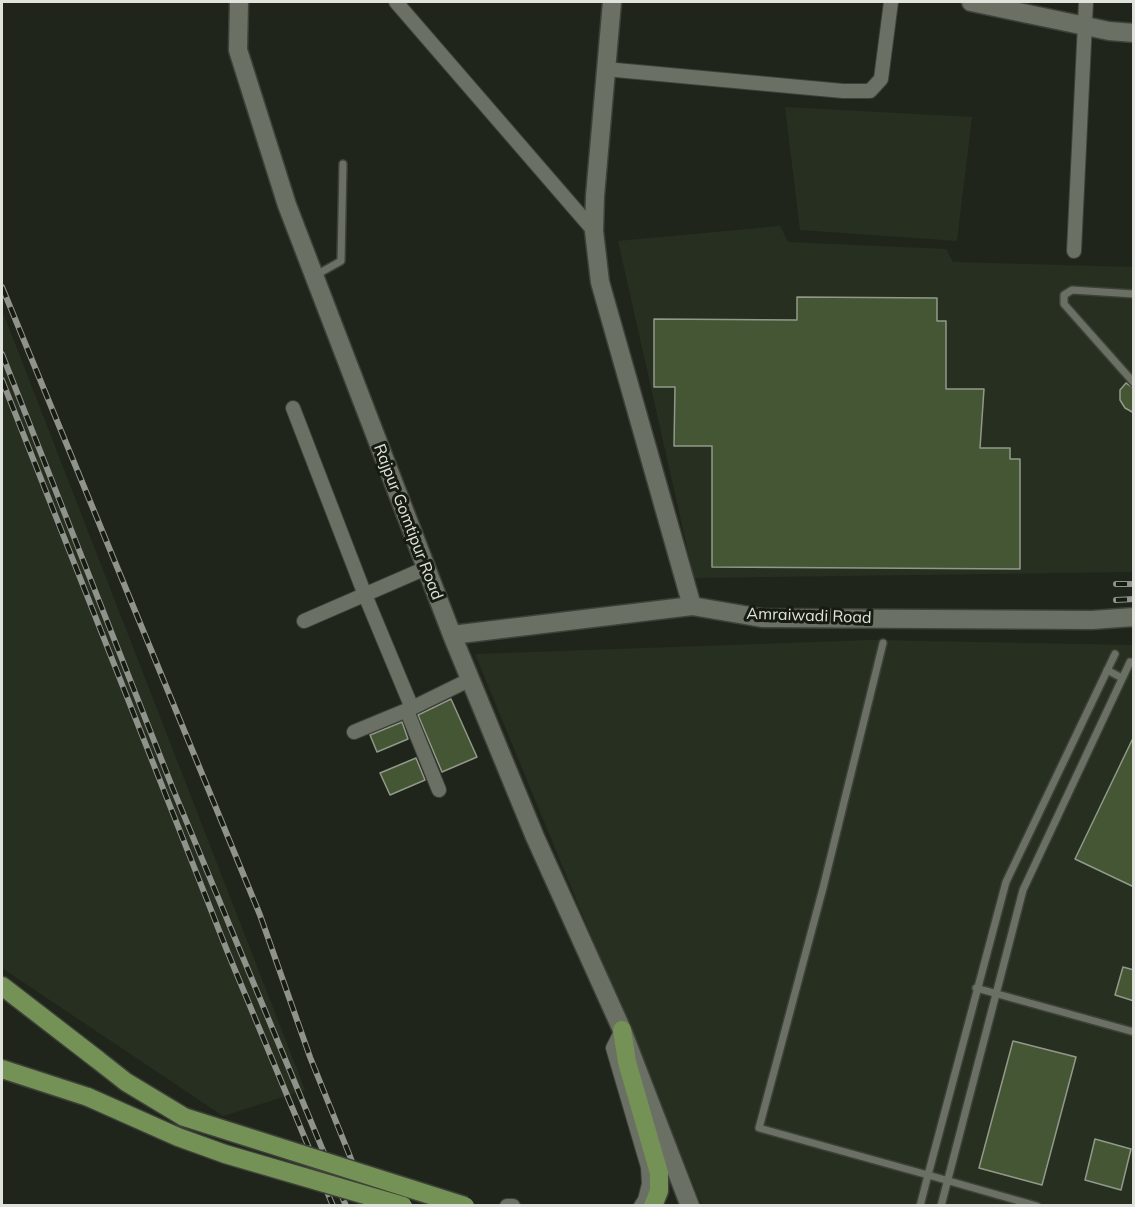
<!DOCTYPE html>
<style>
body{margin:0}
#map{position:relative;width:1135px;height:1207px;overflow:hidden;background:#20251b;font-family:Mulish,sans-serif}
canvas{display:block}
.frame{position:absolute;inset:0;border:3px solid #dfe3dc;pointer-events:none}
</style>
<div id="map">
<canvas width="1135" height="1207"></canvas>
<div class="frame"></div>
</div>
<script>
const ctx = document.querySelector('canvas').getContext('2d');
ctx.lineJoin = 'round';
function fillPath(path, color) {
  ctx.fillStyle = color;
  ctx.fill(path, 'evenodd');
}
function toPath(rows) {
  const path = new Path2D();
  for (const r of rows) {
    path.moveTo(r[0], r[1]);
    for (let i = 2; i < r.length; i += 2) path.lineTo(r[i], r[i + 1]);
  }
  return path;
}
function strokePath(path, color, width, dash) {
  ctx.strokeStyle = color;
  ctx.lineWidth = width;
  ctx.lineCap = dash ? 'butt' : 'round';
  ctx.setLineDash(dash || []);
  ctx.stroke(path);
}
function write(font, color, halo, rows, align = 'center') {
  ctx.font = font + ' Mulish,sans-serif';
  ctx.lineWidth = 6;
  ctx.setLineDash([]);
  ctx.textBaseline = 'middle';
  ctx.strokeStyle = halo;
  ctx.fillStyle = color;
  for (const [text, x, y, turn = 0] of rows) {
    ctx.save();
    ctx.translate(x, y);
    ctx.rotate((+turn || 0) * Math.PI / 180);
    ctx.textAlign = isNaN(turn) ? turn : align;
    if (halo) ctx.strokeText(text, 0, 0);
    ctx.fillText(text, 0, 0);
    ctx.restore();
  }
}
const built = toPath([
 [785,107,972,117,957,241,800,230],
 [780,226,788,242,946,249,953,262,1133,267,1133,572,694,578,618,241],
 [2,310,305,1090,223,1116,2,968],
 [871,640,1133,645,1133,1205,702,1205,475,654]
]);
const building = toPath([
 [797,297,937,298,937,321,946,321,946,389,984,389,980,448,1010,448,1010,459,1020,459,1020,569,712,567,712,446,674,446,675,387,654,387,654,319,797,320,797,297],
 [1126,383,1134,388,1134,413,1125,408,1120,400,1120,390,1126,383],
 [451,699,477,757,442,772,418,715,451,699],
 [402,722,408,739,377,752,370,735,402,722],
 [1134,736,1134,887,1075,859,1134,736],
 [416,758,425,780,390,795,380,773,416,758],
 [1123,967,1134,970,1134,1001,1115,995,1123,967],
 [1013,1041,1076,1057,1042,1185,979,1168,1013,1041],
 [1095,1139,1131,1149,1121,1190,1085,1180,1095,1139]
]);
const lane = toPath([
 [316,275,341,261,343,164],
 [1134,294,1072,290,1064,295,1064,304,1134,383],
 [883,643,823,888,759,1128,928,1175,920,1206],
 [1107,670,1122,678],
 [976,988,1134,1032],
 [941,1206,1023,890,1130,662],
 [1037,1206,928,1175,1006,882,1115,654]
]);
const street = toPath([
 [396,2,594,231],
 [605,69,843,91,870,91,881,79,891,2],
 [1074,251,1086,2],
 [293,408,365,595,412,708,469,680],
 [304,621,426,568],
 [407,711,439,790],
 [354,732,412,708],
 [622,1030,613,1048,648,1167,649,1184,645,1200,641,1206],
 [507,1206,513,1206]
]);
const secondary = toPath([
 [239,2,238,50,287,205,452,635,535,837,622,1030,690,1206],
 [612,2,595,196,594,231,600,282,692,606],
 [971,2,1109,31,1134,33],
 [452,635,692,606,762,618,1092,620,1134,617]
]);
const primary = toPath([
 [2,986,98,1060],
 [622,1030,627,1062,659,1173,659,1191,653,1206],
 [2,1069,88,1097]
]);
const rail = toPath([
 [2,287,260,915,310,1057,370,1206],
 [2,354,173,789,346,1206],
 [2,380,228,953,333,1206],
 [1116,584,1134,584],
 [1116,600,1134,599]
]);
const primaryBridge = toPath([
 [98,1060,126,1082,184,1117,465,1206],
 [88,1097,178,1137,225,1154,403,1206]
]);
const streetNames = [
 ["Rajpur Gomtipur Road",408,522,69],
 ["Amraiwadi Road",809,616,2]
];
fillPath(built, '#273020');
fillPath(building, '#445633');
strokePath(building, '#92998c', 1.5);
strokePath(lane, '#3d4139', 10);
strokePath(street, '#3d4139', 16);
strokePath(secondary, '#3d4139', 21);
strokePath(primary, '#3d4139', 21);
strokePath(lane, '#6a7064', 7);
strokePath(street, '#6a7064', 14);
strokePath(secondary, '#6a7064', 18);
strokePath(primary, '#749255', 18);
strokePath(rail, '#8f938b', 6);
strokePath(rail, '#171c12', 4, [11]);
strokePath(primaryBridge, '#3d4139', 21, []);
strokePath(primaryBridge, '#749255', 18);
write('16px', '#dfe3dc', '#171c12', streetNames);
</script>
